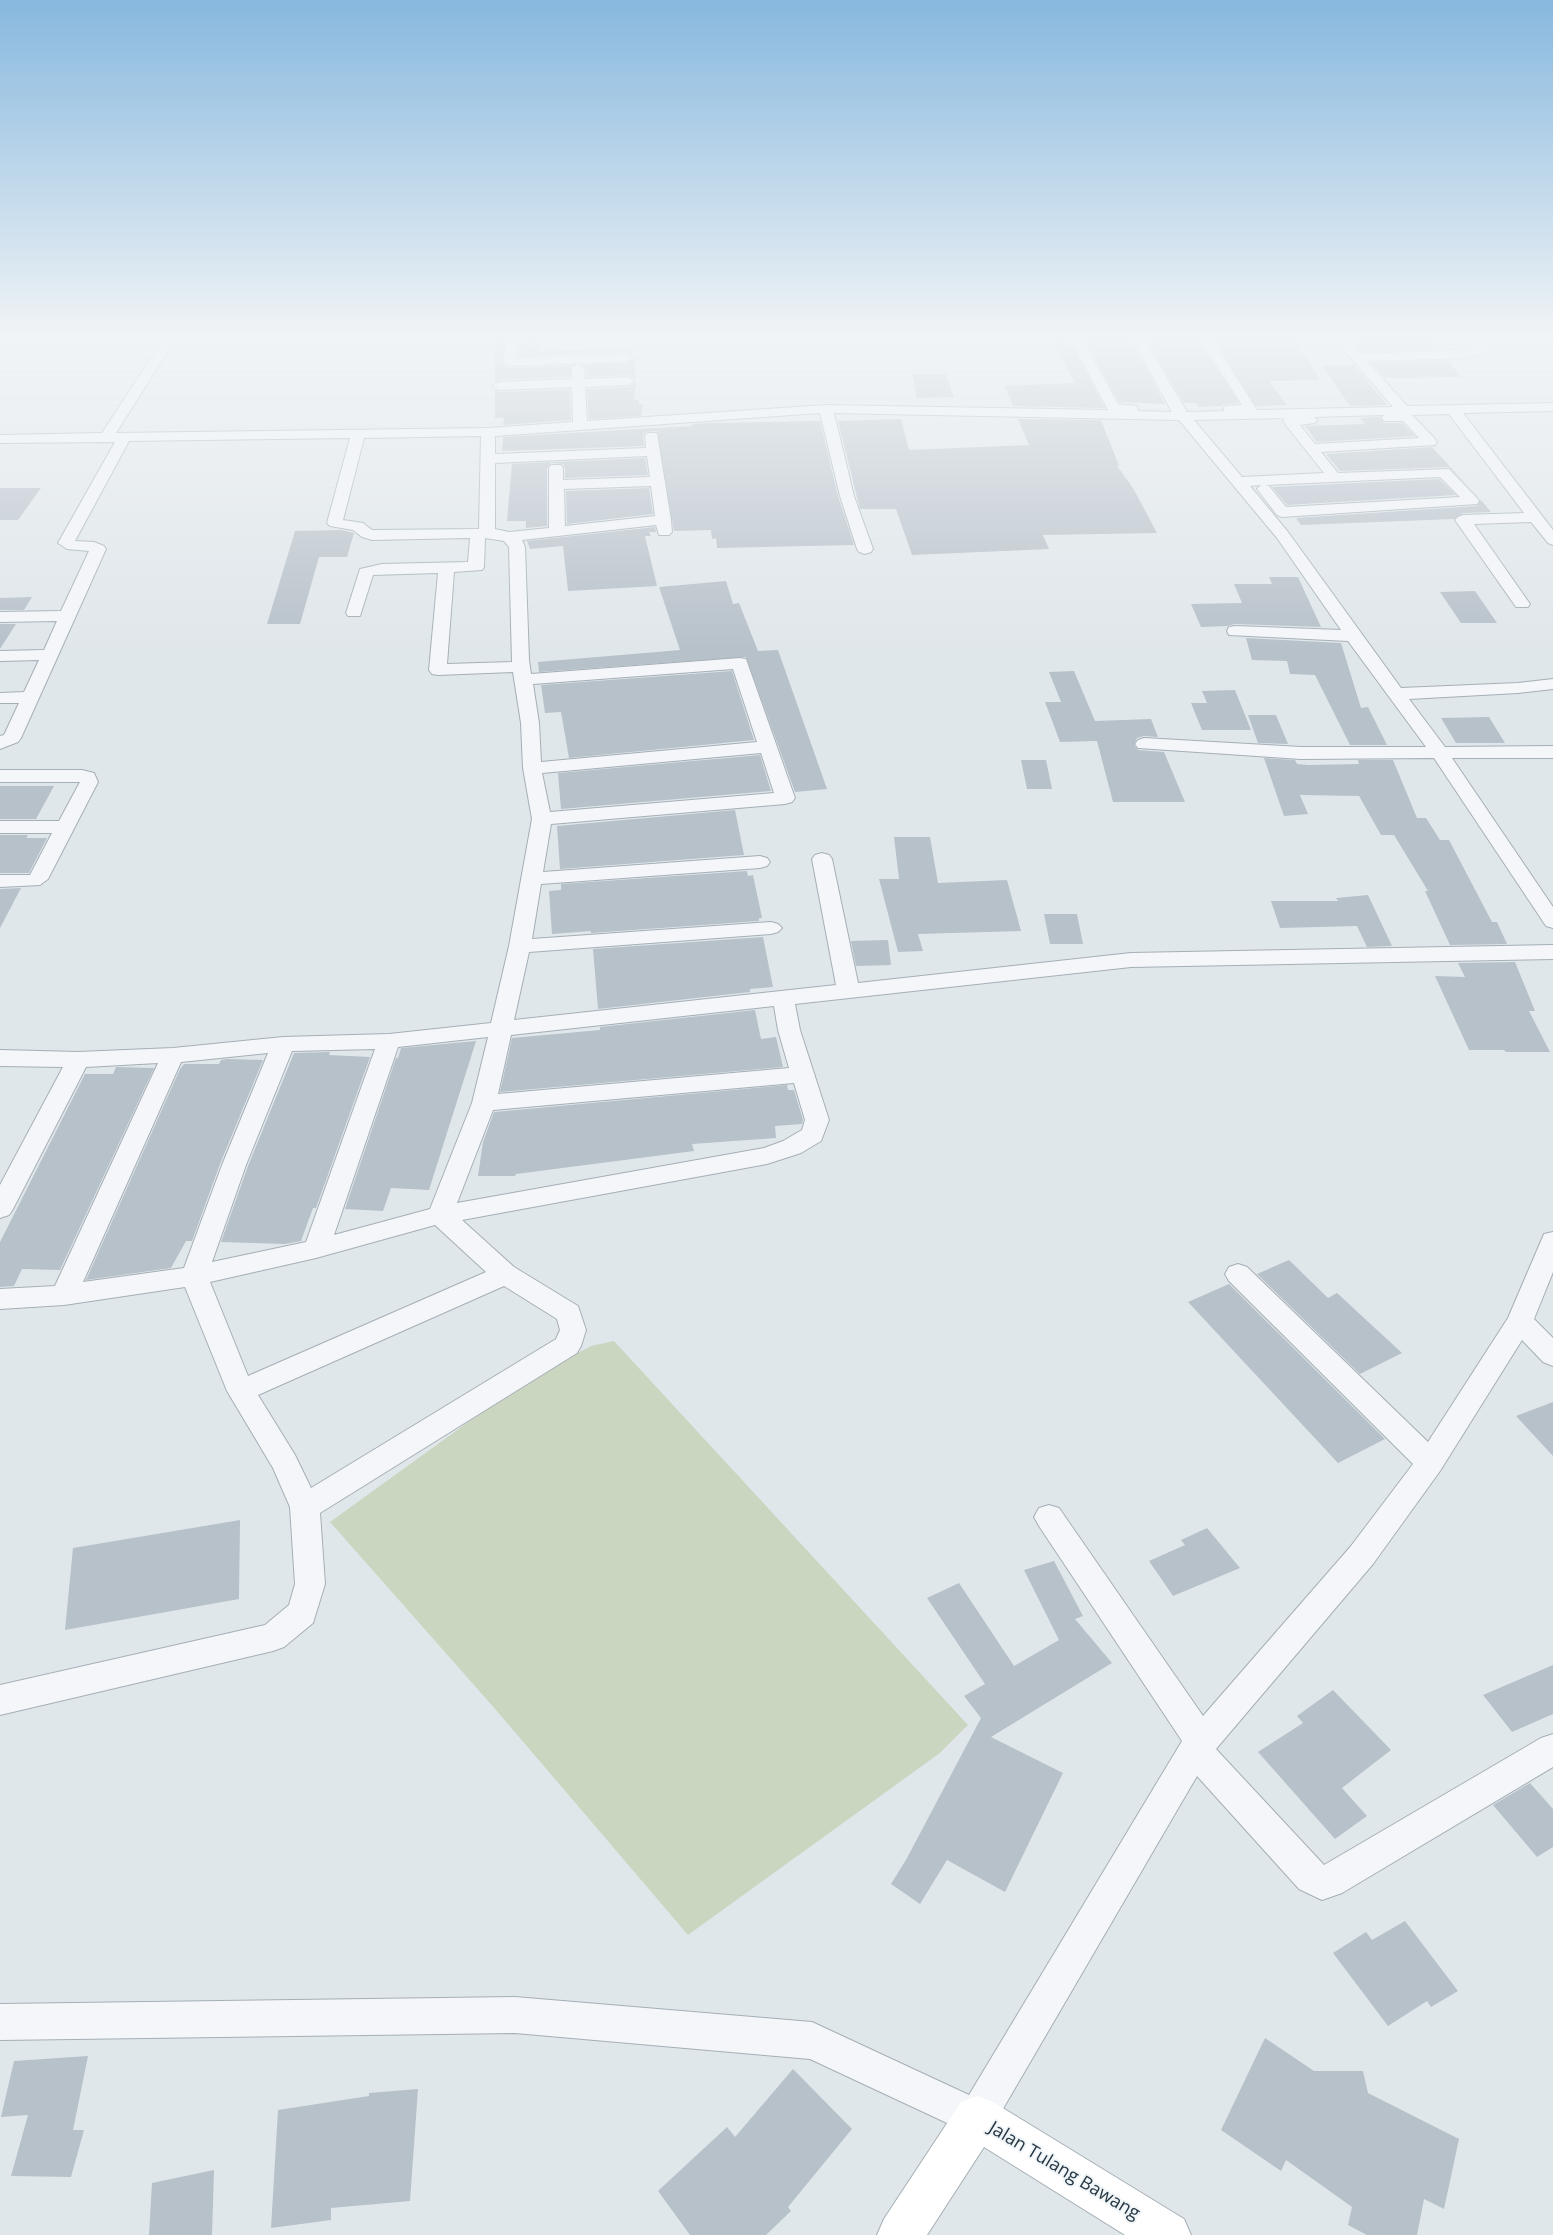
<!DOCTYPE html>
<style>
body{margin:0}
canvas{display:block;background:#e0e7eb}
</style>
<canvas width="1553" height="2235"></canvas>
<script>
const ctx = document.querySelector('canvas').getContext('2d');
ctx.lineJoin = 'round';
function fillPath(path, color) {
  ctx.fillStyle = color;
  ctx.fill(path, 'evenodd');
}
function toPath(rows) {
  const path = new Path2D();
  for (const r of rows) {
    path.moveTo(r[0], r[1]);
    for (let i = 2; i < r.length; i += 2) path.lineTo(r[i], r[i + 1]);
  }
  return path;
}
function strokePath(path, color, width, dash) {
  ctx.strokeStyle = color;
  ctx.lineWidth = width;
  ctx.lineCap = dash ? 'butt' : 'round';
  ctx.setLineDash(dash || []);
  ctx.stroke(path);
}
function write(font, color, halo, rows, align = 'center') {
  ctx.font = font + ' "Open Sans",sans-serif';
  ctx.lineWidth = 4;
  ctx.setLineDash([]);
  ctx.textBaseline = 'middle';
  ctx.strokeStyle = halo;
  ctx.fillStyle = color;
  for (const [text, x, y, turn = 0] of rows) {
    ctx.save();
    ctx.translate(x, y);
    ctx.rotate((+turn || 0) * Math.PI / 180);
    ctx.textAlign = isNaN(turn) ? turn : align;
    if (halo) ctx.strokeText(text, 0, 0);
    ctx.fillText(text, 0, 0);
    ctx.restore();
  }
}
const green = toPath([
 [614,1341,968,1725,940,1753,688,1935,496,1710,330,1522,525,1381,591,1346]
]);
const building = toPath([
 [495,335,506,335,501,362,508,368,572,366,570,377,499,380,495,382],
 [522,335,544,335,541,351,632,347,633,357,626,352,518,356],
 [1050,335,1066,335,1105,408,1013,406,1005,386,1075,383],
 [1082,335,1128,335,1165,404,1119,402],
 [1144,335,1195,335,1239,403,1225,404,1222,406,1199,407,1196,403,1184,403],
 [1211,335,1292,335,1320,380,1269,381,1287,405,1256,406],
 [1351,335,1430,337,1439,349,1362,352,1352,340,1354,340],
 [634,359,636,379,628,375,587,377,586,368,583,365,626,364],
 [1448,360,1461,377,1385,378,1371,363],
 [1321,365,1354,365,1387,405,1350,406],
 [912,374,946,374,954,397,917,398],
 [636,383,634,400,639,400,638,404,643,404,641,416,589,419,587,389,628,387],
 [570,389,571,420,503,425,504,418,495,418,495,390,499,392],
 [1380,417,1384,423,1402,423,1415,436,1317,442,1305,426,1365,424,1360,418],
 [901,419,909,450,1029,445,1018,419,1101,420,1119,466,1117,466,1133,488,1157,533,1043,535,1049,549,912,555,896,509,860,509,838,421],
 [820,421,838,496,854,545,717,548,716,538,712,539,711,530,674,531,657,431,645,432,643,436,644,446,502,451,503,437,692,426,692,424,708,423],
 [1432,447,1468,486,1449,467,1340,471,1326,454],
 [645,458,648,475,565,478,565,468,563,464,551,463,547,468,547,526,526,528,526,521,507,521,512,464],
 [1439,479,1456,495,1287,505,1272,487],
 [0,488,41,488,18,520,0,520],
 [649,488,653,514,567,524,566,491],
 [1481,500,1491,512,1463,513,1454,519,1301,525,1296,518,1477,506],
 [655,527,656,532,649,532,651,536,645,536,657,586,568,591,563,546,530,549,527,541],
 [341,530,354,533,347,557,319,557,300,624,267,624,295,531],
 [1269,577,1298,577,1321,627,1235,624,1227,626,1201,627,1191,604,1242,603,1234,584,1272,584],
 [726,581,733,604,739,603,758,651,778,650,827,789,795,792,746,657,539,672,538,662,680,650,659,587],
 [1475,591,1497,623,1461,623,1440,592],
 [32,597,24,610,0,610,0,598],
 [0,624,16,624,0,649],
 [1246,638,1341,643,1361,708,1368,707,1387,745,1350,745,1315,675,1290,674,1287,661,1252,660],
 [732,671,754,740,569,758,561,712,545,713,541,685],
 [1074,671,1095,721,1151,719,1158,737,1144,736,1137,738,1134,745,1138,750,1164,752,1185,802,1113,802,1097,741,1060,742,1045,702,1061,702,1049,672],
 [1235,690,1251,730,1202,730,1191,703,1207,703,1202,691],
 [1248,715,1276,715,1288,744,1258,743],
 [1489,717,1505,743,1456,743,1441,718],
 [760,755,771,791,561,809,558,773],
 [1264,758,1295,760,1297,764,1308,765,1359,764,1358,760,1393,760,1417,818,1426,818,1440,840,1449,840,1492,922,1497,922,1507,944,1450,945,1425,891,1428,891,1394,835,1381,835,1359,796,1300,795,1308,814,1284,816],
 [1021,760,1046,760,1052,789,1027,789],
 [0,786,54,786,36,819,0,819],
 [735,810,744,855,560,869,557,826],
 [0,835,28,835,26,838,47,838,29,873,0,873],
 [894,837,930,837,938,883,1007,880,1021,931,918,934,923,951,898,952,879,879,899,879],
 [747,871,748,876,753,875,762,918,759,918,759,921,591,933,591,931,552,934,549,891,561,890,561,884],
 [21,888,0,928,0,889],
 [1368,895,1392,946,1367,947,1357,926,1280,928,1271,901,1338,901,1336,898],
 [1044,914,1077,914,1083,944,1050,944],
 [763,937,773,987,750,989,750,992,598,1009,593,949],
 [888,940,891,965,856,966,851,941],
 [1515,962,1535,1011,1529,1011,1550,1052,1506,1052,1504,1050,1469,1050,1435,976,1465,977,1458,963],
 [755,1010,761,1039,776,1037,783,1067,500,1092,512,1038,600,1030,600,1027],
 [476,1041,429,1190,391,1188,383,1211,345,1209,396,1058,398,1058,401,1048],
 [330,1052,329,1055,370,1057,316,1208,313,1208,301,1241,285,1244,221,1242,248,1166,294,1053],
 [227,1059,263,1060,220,1164,192,1241,186,1241,171,1268,86,1280,180,1069,184,1064,219,1064,221,1060],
 [116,1067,154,1068,60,1270,22,1269,14,1286,0,1287,0,1242,85,1074,113,1074],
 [787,1085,788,1090,794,1090,803,1120,802,1124,775,1126,776,1138,692,1144,694,1151,516,1174,515,1176,478,1176,483,1142,494,1112],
 [1289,1260,1328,1298,1337,1293,1402,1353,1360,1374,1257,1274],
 [1229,1284,1370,1424,1385,1439,1338,1463,1188,1302],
 [1553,1402,1553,1456,1516,1416],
 [240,1520,239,1599,65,1630,73,1548],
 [1207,1528,1240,1568,1173,1596,1149,1561,1185,1545,1181,1540],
 [1054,1561,1083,1616,1075,1619,1112,1663,991,1737,1063,1773,1005,1892,947,1860,920,1904,891,1884,907,1858,981,1718,964,1696,985,1684,927,1598,959,1583,1014,1666,1059,1640,1024,1570],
 [1553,1665,1553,1714,1512,1732,1483,1695],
 [1333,1690,1391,1750,1342,1788,1367,1816,1335,1839,1258,1752,1303,1723,1297,1716],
 [1530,1783,1553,1809,1553,1847,1537,1857,1493,1805],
 [1405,1921,1458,1991,1431,2007,1427,2001,1388,2026,1333,1953,1366,1932,1372,1940],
 [1265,2038,1314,2071,1363,2071,1368,2093,1459,2139,1444,2209,1424,2199,1417,2235,1367,2235,1348,2225,1352,2207,1286,2160,1281,2171,1221,2130],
 [88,2056,73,2130,84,2130,71,2177,11,2176,28,2115,1,2117,14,2061],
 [793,2069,852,2129,788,2207,791,2211,766,2235,690,2235,658,2191,727,2127,735,2137],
 [418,2089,410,2201,331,2208,331,2220,271,2228,278,2110,369,2096,369,2093],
 [214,2170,212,2235,149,2235,152,2183]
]);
const street = toPath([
 [166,335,178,335,116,433,488,428,573,422,572,387,499,390,492,386,499,382,572,379,572,368,578,364,584,368,585,379,628,377,635,381,628,385,585,387,587,421,826,405,1108,410,1068,335,1080,335,1118,404,1137,406,1138,411,1172,412,1130,335,1142,335,1187,412,1225,411,1223,409,1225,406,1242,405,1197,335,1209,335,1257,410,1393,407,1331,335,1344,335,1361,354,1467,350,1476,346,1469,335,1482,335,1489,346,1482,354,1468,358,1367,361,1407,406,1553,403,1553,411,1463,413,1553,530,1553,545,1548,543,1531,522,1474,524,1530,604,1528,607,1516,607,1455,520,1458,517,1463,515,1524,513,1449,414,1412,415,1435,439,1437,442,1435,445,1321,452,1338,473,1449,469,1477,498,1479,501,1477,504,1282,517,1277,515,1257,489,1261,485,1250,486,1288,532,1401,688,1518,683,1553,679,1553,689,1518,693,1409,699,1445,747,1553,746,1553,758,1452,758,1553,907,1553,928,1546,926,1434,758,1301,759,1138,748,1135,744,1138,740,1144,738,1301,747,1426,747,1348,641,1229,635,1227,631,1229,627,1235,626,1341,630,1277,538,1179,420,834,413,854,496,873,549,871,552,865,554,859,552,857,549,840,496,820,413,495,436,495,454,646,448,645,436,647,433,657,433,671,520,672,532,669,535,659,535,656,525,522,540,525,547,529,660,531,674,740,658,746,659,795,798,792,802,785,804,551,824,543,872,760,856,767,858,770,862,767,866,760,868,541,884,532,939,771,922,778,924,782,928,778,932,771,934,529,952,514,1020,836,985,812,859,815,855,822,853,829,855,832,859,858,983,1131,953,1553,945,1553,959,1131,967,795,1004,800,1030,829,1120,821,1141,801,1153,767,1164,462,1220,514,1267,578,1306,586,1330,581,1346,577,1353,320,1513,325,1584,313,1623,284,1647,273,1651,0,1715,0,1685,265,1625,289,1605,295,1584,290,1507,273,1468,227,1391,185,1287,64,1305,0,1309,0,1289,55,1286,158,1063,86,1067,13,1209,9,1215,0,1218,0,1185,63,1067,0,1066,0,1050,78,1052,173,1048,283,1037,389,1034,491,1023,509,946,532,819,523,768,521,723,513,672,438,675,432,674,429,670,438,573,373,575,360,616,348,616,346,613,360,569,382,564,468,562,470,538,372,540,362,537,353,530,330,526,327,523,350,438,129,441,75,541,94,542,104,546,106,549,21,738,18,742,0,749,0,736,4,735,19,703,0,703,0,693,24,692,39,660,0,661,0,651,44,650,57,621,0,622,0,612,61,611,89,551,67,549,58,543,115,442,0,443,0,435,102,433,166,335],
 [1384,415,1382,418,1384,421,1403,421,1419,438,1315,444,1300,425,1315,423,1317,420,1314,417,1384,415],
 [1285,418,1283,421,1285,424,1324,473,1242,477,1194,420,1287,418,1285,418],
 [481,436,479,529,372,530,363,523,343,520,364,438,481,436],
 [647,456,650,477,563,480,563,468,561,465,551,465,549,468,549,528,509,532,495,529,495,463,647,456],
 [1440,477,1460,497,1286,507,1269,486,1266,485,1440,477],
 [651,486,655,516,565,526,564,489,651,486],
 [485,538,504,541,509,547,512,662,447,664,454,572,482,570,484,567,485,538],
 [733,669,757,742,541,762,539,723,533,684,733,669],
 [761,753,774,793,550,812,542,773,761,753],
 [774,1006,778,1030,789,1068,498,1094,511,1035,774,1006],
 [488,1037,472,1103,430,1209,334,1235,398,1047,488,1037],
 [375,1049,306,1242,212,1262,246,1165,292,1051,375,1049],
 [268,1053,222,1165,184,1268,83,1282,181,1062,268,1053],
 [794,1083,805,1120,802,1130,783,1141,764,1148,457,1203,493,1110,794,1083],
 [435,1225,486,1272,248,1376,210,1282,316,1258,435,1225],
 [504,1286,557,1319,560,1330,556,1339,311,1488,295,1455,258,1395,504,1286],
 [508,335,520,335,516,358,626,354,632,358,626,362,509,366,503,362,508,335],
 [0,770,82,770,94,773,98,782,48,879,40,885,0,887,0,875,30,875,52,833,0,833,0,821,59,821,80,782,0,782,0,770],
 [1553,1232,1553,1272,1534,1319,1553,1338,1553,1366,1543,1362,1522,1340,1440,1471,1373,1564,1216,1749,1324,1865,1541,1738,1553,1734,1553,1767,1342,1893,1322,1900,1299,1889,1197,1776,990,2131,977,2137,810,2059,515,2033,0,2040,0,2004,515,1997,812,2022,969,2095,1182,1741,1039,1526,1034,1517,1039,1508,1049,1505,1059,1508,1203,1716,1351,1546,1413,1464,1229,1281,1225,1274,1229,1267,1238,1264,1247,1267,1428,1442,1508,1318,1544,1234,1553,1232]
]);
const secondary = toPath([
 [977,2096,993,2102,1184,2219,1191,2235,1125,2235,984,2147,927,2235,877,2235,884,2219,961,2102,977,2096]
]);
const nearStreetnames = [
 ["Jalan Tulang Bawang",1064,2171,31]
];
fillPath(green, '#cbd6c0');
fillPath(building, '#b7c1c9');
strokePath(street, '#a5afb6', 2);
strokePath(secondary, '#a5afb6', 2);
fillPath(street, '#f4f6f9');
fillPath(secondary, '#fff');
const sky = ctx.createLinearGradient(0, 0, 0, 648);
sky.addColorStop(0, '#87b8de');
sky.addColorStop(0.52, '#f1f4f6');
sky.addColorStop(1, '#f1f4f600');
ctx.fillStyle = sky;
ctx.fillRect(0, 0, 1553, 648);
write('18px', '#273844', '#f0f5f8', nearStreetnames);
</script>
